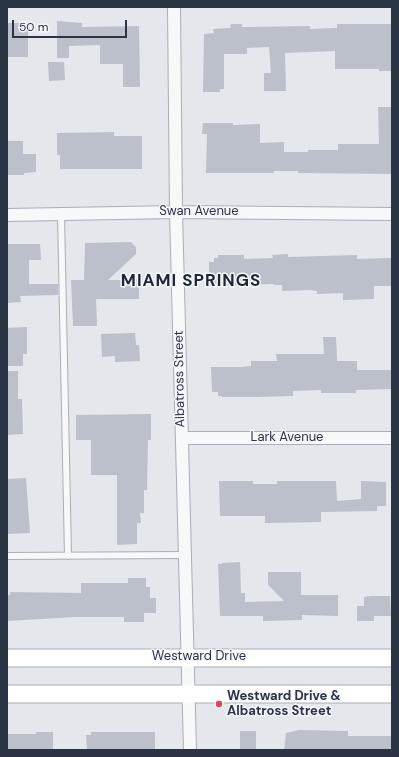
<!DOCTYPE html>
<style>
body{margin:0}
#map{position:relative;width:399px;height:757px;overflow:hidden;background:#e4e7ec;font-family:"DM Sans",sans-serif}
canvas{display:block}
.frame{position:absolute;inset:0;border:8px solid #2b3445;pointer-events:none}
.scale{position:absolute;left:12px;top:20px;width:115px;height:18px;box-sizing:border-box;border:2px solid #2b3445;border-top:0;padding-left:5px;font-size:12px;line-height:14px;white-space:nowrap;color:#2b3445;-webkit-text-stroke:3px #f4f6f9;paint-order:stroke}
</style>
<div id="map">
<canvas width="399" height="757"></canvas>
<div class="frame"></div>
<div class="scale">50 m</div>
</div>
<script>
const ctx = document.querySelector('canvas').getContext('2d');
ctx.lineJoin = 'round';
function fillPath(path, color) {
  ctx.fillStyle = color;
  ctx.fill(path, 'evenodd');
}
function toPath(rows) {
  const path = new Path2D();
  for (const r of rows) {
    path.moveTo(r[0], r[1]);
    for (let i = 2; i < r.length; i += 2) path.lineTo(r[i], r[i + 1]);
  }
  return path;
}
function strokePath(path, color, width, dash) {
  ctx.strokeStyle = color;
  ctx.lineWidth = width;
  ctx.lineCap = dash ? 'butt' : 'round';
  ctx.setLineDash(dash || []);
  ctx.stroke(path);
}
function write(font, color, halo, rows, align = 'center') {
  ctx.font = font + ' "DM Sans",sans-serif';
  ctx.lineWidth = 3;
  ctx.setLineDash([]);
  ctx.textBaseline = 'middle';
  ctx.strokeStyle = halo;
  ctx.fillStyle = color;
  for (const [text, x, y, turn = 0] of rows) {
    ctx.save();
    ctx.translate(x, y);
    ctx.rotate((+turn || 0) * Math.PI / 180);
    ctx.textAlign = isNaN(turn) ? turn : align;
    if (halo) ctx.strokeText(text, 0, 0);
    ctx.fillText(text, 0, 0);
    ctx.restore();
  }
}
const building = toPath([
 [57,21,82,23,82,27,139,26,140,87,123,87,123,64,100,64,100,45,69,46,69,58,57,58],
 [7,23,28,23,28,57,7,57],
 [231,24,242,24,242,27,310,26,310,29,337,28,337,24,392,24,392,71,379,71,379,69,335,69,335,51,285,53,286,91,264,91,264,73,271,73,269,47,247,48,247,54,224,54,224,89,220,89,220,92,203,92,204,34,214,33,213,29,230,28],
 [48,62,64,62,65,80,49,81],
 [378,107,392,107,392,174,298,173,298,171,274,171,274,173,206,173,207,134,202,134,203,123,233,123,233,125,260,124,260,143,284,142,284,152,308,152,308,150,338,150,338,144,379,144],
 [114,132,114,136,142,136,142,169,60,169,60,155,57,155,57,133],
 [7,141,23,141,23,154,36,154,36,172,24,173,24,175,7,175],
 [131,242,136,247,136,254,108,280,139,280,139,299,96,299,97,326,73,326,71,280,84,280,85,243],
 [7,244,40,244,41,260,29,260,29,284,58,284,58,295,20,296,21,302,7,303],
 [288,254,288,257,357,255,357,259,392,258,392,286,374,286,374,299,343,300,343,293,317,294,317,291,310,290,282,291,282,285,274,285,274,284,209,286,209,262,214,262,214,258,218,258,218,255,244,255,244,259,273,258,272,255],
 [27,327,27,354,23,354,23,366,7,366,7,328],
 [135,333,136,345,139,345,140,361,115,362,115,356,102,357,101,334],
 [323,337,336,337,337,361,357,361,357,370,392,370,392,389,356,390,356,393,321,393,321,390,293,391,293,396,257,397,222,397,222,396,218,396,218,392,212,392,211,367,241,367,251,366,251,361,277,361,276,354,324,354],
 [7,371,18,371,18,399,22,399,23,434,7,435],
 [151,414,151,440,148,440,147,490,144,490,144,513,140,513,141,523,137,523,137,544,117,545,117,475,91,475,91,440,76,440,76,415],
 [26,478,30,533,7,534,7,479],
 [219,481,253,481,253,484,277,484,277,481,336,481,337,501,361,499,361,481,386,482,386,506,377,506,377,511,321,512,321,522,265,523,265,516,220,516],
 [240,562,241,593,245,593,245,602,284,601,268,585,268,572,301,572,301,595,338,595,338,616,302,615,302,620,263,621,263,616,220,616,218,564,222,564,222,563],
 [128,578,146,578,146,587,150,587,150,598,156,598,156,613,144,613,144,622,124,622,124,617,75,617,7,621,7,595,10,595,10,592,81,593,81,583,128,583],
 [371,596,390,596,391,616,374,616,374,621,357,621,357,606,364,606,364,597],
 [299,730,348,731,348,736,392,736,392,750,284,750,286,733],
 [240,731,256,731,256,750,240,750],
 [36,732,53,732,53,750,7,750,7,734,36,734],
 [91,732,155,732,155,750,87,750,86,735,91,735]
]);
const lane = toPath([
 [61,214,68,556],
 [7,556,185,555]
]);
const street = toPath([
 [174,7,176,212,190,750],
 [7,215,176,212,392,214],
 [182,438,392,438]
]);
const secondary = toPath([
 [7,658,392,658],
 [7,694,392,694]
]);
const markers = [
 [219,704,4,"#d1495b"]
];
const streetNames = [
 ["Swan Avenue",199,212],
 ["Albatross Street",180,379,-91],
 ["Lark Avenue",287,438],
 ["Westward Drive",199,657]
];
const poiNames = [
 ["Westward Drive &",227,697],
 ["Albatross Street",227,712]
];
const districtNames = [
 ["MIAMI SPRINGS",191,282]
];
fillPath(building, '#bbc0ca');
strokePath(lane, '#a9aeb7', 8);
strokePath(street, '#a9aeb7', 14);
strokePath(secondary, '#a9aeb7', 19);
strokePath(lane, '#f7f8fa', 6);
strokePath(street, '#f7f8fa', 12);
strokePath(secondary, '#fff', 17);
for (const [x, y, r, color] of markers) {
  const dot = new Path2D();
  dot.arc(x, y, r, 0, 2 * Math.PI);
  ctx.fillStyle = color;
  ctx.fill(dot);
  strokePath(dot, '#f4f6f9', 1.5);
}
write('13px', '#2b3445', '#f4f6f9', streetNames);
write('bold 13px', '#2b3445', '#f4f6f9', poiNames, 'left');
ctx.letterSpacing = '1px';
write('bold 17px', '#1d2536', '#f4f6f9', districtNames);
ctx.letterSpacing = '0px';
</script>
